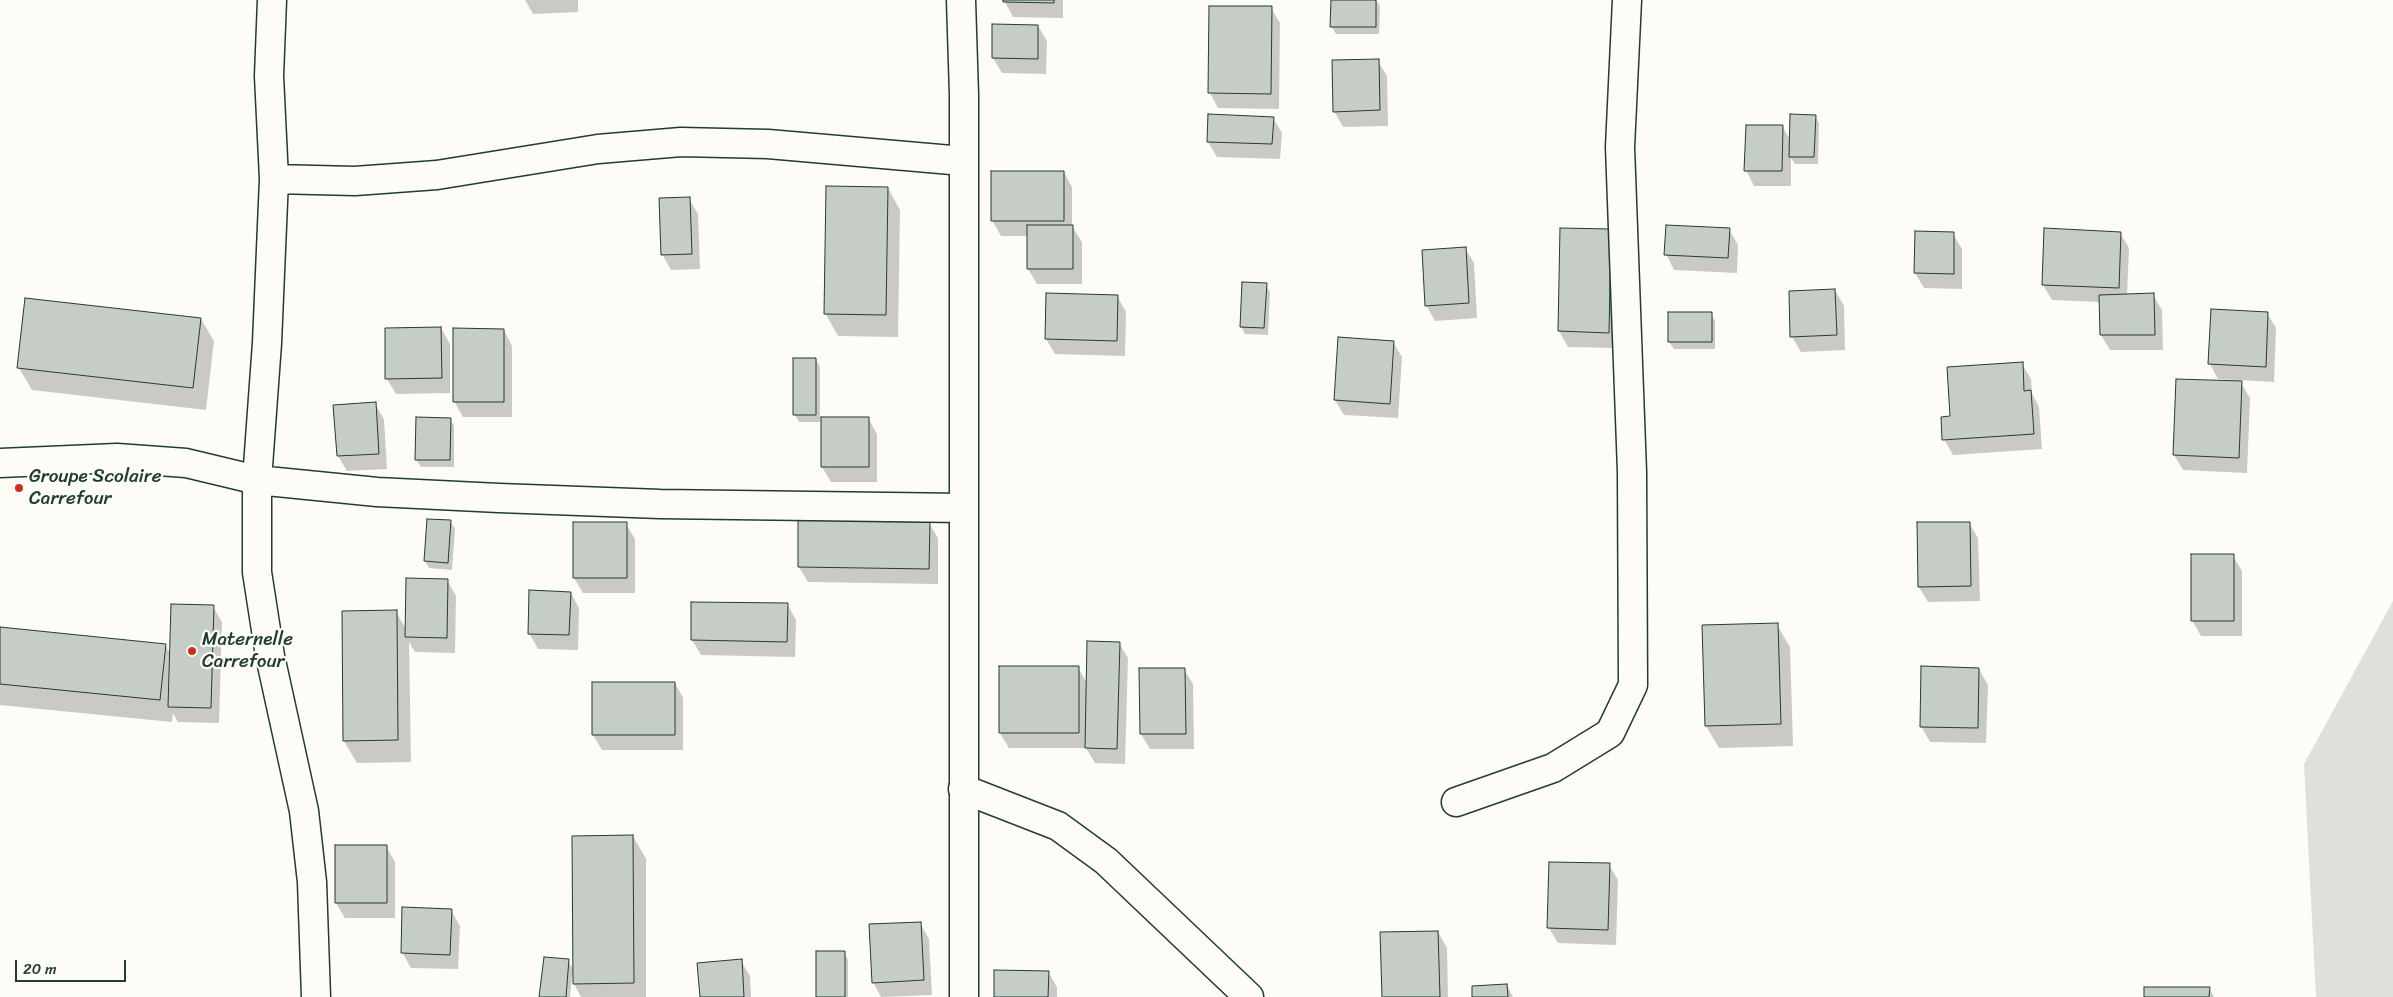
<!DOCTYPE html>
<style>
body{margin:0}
#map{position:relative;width:2393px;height:997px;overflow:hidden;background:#fdfcf7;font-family:Sriracha,sans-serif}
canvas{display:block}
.scale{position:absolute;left:15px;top:960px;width:111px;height:22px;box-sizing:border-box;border:2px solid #1f3d34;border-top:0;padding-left:6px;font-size:15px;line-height:18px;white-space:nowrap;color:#1f3d34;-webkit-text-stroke:4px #fdfcf7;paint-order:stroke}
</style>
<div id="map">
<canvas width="2393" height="997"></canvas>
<div class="scale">20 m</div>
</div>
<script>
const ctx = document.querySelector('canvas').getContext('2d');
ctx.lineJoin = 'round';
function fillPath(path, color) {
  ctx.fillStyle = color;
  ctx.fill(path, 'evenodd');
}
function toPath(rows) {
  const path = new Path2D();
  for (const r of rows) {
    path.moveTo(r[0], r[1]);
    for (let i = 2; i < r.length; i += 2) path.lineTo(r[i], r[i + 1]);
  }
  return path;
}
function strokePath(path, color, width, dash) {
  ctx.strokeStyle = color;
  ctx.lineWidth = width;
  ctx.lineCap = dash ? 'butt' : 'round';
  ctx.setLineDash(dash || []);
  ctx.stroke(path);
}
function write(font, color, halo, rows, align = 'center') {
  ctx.font = font + ' Sriracha,sans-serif';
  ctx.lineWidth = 4.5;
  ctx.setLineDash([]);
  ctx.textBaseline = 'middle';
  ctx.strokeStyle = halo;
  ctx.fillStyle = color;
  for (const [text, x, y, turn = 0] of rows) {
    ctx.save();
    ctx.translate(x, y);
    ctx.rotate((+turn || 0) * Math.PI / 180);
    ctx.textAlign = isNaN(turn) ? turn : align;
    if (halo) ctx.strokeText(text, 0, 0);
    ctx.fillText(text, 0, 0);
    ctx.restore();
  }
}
const green = toPath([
 [2393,601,2393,997,2316,997,2304,764]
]);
const shadow = toPath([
 [525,0,578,0,578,12,533,14],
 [1004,0,1063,0,1063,18,1013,17],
 [1332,0,1376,0,1380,6,1379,34,1336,34,1331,26],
 [1271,8,1280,23,1279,109,1218,108,1210,93],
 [1038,26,1047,41,1046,74,1002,73,993,58],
 [1378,61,1387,76,1388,126,1343,127,1334,111],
 [1815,116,1819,123,1818,164,1795,164,1791,158,1791,186,1754,186,1746,170,1782,126,1791,141],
 [1273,118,1282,133,1280,159,1217,157,1208,142],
 [1064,172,1072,187,1072,226,1082,242,1082,284,1037,284,1028,269,1028,236,1001,236,992,220],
 [888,188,900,210,898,337,838,336,825,313],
 [689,199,698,214,700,269,671,270,662,254],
 [1562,229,1611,231,1617,348,1568,347,1559,331],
 [1729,229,1738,245,1737,273,1674,270,1666,254],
 [2120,233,2129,248,2127,295,2153,295,2162,310,2163,350,2110,350,2101,335,2101,302,2052,300,2043,285],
 [1953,234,1962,249,1962,289,1924,288,1915,273],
 [1465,248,1474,263,1477,318,1435,321,1426,305],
 [1266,285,1270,292,1268,335,1245,334,1241,326],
 [1835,290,1844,306,1845,350,1801,352,1792,337],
 [1117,296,1126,312,1125,356,1055,354,1046,339],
 [2267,313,2276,328,2274,382,2239,380,2250,398,2247,473,2183,470,2174,455,2236,382,2236,380,2218,379,2210,364],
 [1711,314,1715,321,1715,349,1674,349,1669,342],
 [201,319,214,341,206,410,32,390,19,368],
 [441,328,450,344,450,393,396,394,387,379],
 [504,330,512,346,512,417,463,417,454,401],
 [1339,338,1393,342,1402,357,1398,418,1344,415,1335,400],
 [816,359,820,367,820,422,799,422,795,415],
 [2022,364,2031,379,2032,393,2039,407,2042,449,1953,455,1944,439,1952,418],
 [375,404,384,419,387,469,347,471,338,456,334,406],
 [868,418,877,434,877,482,831,482,822,467],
 [450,419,454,426,454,467,421,467,416,459],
 [451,522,455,529,452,570,429,568,425,561],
 [929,523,938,538,938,584,808,582,799,567],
 [1969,523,1978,538,1980,601,1928,602,1919,587],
 [574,524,626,524,635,539,635,593,583,593,574,578],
 [2233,556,2242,571,2242,636,2201,636,2192,620],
 [447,580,456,596,455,653,415,652,409,642,411,762,357,763,344,741,396,612,406,629],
 [571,593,579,608,578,650,538,649,529,633],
 [787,604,796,620,795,657,701,655,692,640],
 [213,607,222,622,219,723,178,722,173,713,172,722,0,705,0,629,165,645,171,655],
 [1777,625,1790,647,1793,746,1719,748,1706,726],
 [1119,643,1128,658,1125,764,1095,763,1086,748,1009,748,1000,733,1078,668,1087,683],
 [1184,669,1193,684,1194,749,1150,749,1141,734],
 [1979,669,1988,685,1986,743,1930,742,1921,726],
 [593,683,675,683,683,698,683,750,602,750,593,735],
 [633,836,646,859,646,997,581,997,574,984,574,975,572,975,570,997,541,997,568,961,574,970],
 [336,846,386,846,395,862,395,918,345,918,336,903],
 [1609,865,1618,880,1616,945,1558,943,1549,928],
 [451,910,460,926,458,969,411,968,402,952],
 [920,923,929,939,932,995,881,997,873,982],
 [1438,932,1447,948,1448,997,1383,997],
 [844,952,848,960,848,997,817,997],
 [741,961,750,976,751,997,701,997],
 [1048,972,1057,987,1057,997,995,997],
 [1507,985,1513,997,1473,997],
 [2209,988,2214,997,2145,997]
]);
const building = toPath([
 [1003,0,1054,0,1054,3,1003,2,1003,0],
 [1331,0,1376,0,1376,27,1330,27,1331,0],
 [1209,6,1272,6,1271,94,1208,93,1209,6],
 [992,24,1038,25,1038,59,992,58,992,24],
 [1379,59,1380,110,1333,112,1332,60,1379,59],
 [1208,114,1274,117,1272,144,1207,142,1208,114],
 [1790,114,1816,115,1814,157,1789,157,1790,114],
 [1746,125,1783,125,1782,171,1744,171,1746,125],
 [991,171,1064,171,1064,221,991,221,991,171],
 [826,186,888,187,886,315,824,314,826,186],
 [690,197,692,254,661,255,659,198,690,197],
 [1027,225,1073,225,1073,269,1027,269,1027,225],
 [1666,225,1730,228,1728,258,1664,255,1666,225],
 [1560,228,1611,229,1609,333,1558,331,1560,228],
 [2044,228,2121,232,2119,288,2042,285,2044,228],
 [1915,231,1954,232,1954,274,1914,273,1915,231],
 [1466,247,1469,303,1425,306,1422,250,1466,247],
 [1242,282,1267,283,1264,328,1240,327,1242,282],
 [1835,289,1837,335,1790,337,1789,291,1835,289],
 [1046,293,1118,295,1117,341,1045,339,1046,293],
 [2154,293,2155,335,2100,335,2099,295,2154,293],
 [25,298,201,318,193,388,17,368,25,298],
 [2211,309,2268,312,2266,367,2208,364,2211,309],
 [1668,312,1712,312,1712,342,1668,342,1668,312],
 [441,327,442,378,385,379,385,328,441,327],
 [453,328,504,329,504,402,453,402,453,328],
 [1338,337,1394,341,1390,404,1334,400,1338,337],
 [793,358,816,358,816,415,793,415,793,358],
 [2023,362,2024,391,2031,390,2034,434,1942,440,1941,417,1950,416,1947,367,2023,362],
 [2176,379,2242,381,2239,458,2173,455,2176,379],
 [376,402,379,454,337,456,333,405,376,402],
 [416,417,451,418,450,460,415,460,416,417],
 [821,417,869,417,869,467,821,467,821,417],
 [427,519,451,520,448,563,424,561,427,519],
 [798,520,930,522,929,569,798,567,798,520],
 [573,522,627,522,627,578,573,578,573,522],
 [1917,522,1970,522,1971,586,1918,587,1917,522],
 [2191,554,2234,554,2234,621,2191,621,2191,554],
 [406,578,448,579,447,638,405,637,406,578],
 [529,590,571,592,569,635,528,634,529,590],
 [691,602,788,603,787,642,691,640,691,602],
 [171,604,214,605,211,708,168,707,171,604],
 [397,610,398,740,343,741,342,611,397,610],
 [1778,623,1781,724,1705,726,1702,625,1778,623],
 [0,627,166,644,160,700,0,684,0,627],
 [1087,641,1120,642,1117,749,1085,748,1087,641],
 [999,666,1079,666,1079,733,999,733,999,666],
 [1921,666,1979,668,1978,728,1920,727,1921,666],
 [1139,668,1185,668,1186,734,1140,734,1139,668],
 [592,682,675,682,675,735,592,735,592,682],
 [633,835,634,983,573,984,572,836,633,835],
 [335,845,387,845,387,903,335,903,335,845],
 [1549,862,1610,863,1608,930,1547,928,1549,862],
 [402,907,452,909,450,955,401,953,402,907],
 [921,922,924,980,872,983,869,924,921,922],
 [1438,931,1440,997,1382,997,1380,932,1438,931],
 [816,951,845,951,845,997,816,997,816,951],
 [544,957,569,959,566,997,539,997,544,957],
 [742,959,744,997,700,997,697,963,742,959],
 [994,970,1049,971,1048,997,994,997,994,970],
 [1507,984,1508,997,1472,997,1472,986,1507,984],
 [2144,987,2210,987,2209,997,2144,997,2144,987]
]);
const street = toPath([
 [272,0,269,76,274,179,267,343,257,480,257,572,270,656,304,811,312,882,316,997],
 [274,179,355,181,437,175,598,149,681,142,768,144,963,161],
 [0,463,117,458,186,463,257,480,377,492,499,498,660,504,963,508],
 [963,789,1058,826,1106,861,1249,997],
 [1456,802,1553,768,1610,733,1633,685,1632,472,1620,147,1627,0]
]);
const secondary = toPath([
 [961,0,964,95,964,997]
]);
const markers = [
 [19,488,5,"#c8321e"],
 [192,651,5,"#c8321e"]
];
const poiNames = [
 ["Groupe Scolaire",29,477],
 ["Carrefour",29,499],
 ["Maternelle",202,640],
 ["Carrefour",202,662]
];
fillPath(green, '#dde0db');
fillPath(shadow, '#0003');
fillPath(building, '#c6cdc7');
strokePath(building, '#1f3d34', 1);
strokePath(street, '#1f3d34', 31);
strokePath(secondary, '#1f3d34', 31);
strokePath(street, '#fdfcf7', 28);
strokePath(secondary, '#fdfcf7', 28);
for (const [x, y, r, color] of markers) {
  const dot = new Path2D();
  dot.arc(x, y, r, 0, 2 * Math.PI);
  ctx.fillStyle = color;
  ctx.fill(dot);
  strokePath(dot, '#fdfcf7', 2);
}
write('19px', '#1f3d34', '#fdfcf7', poiNames, 'left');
</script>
